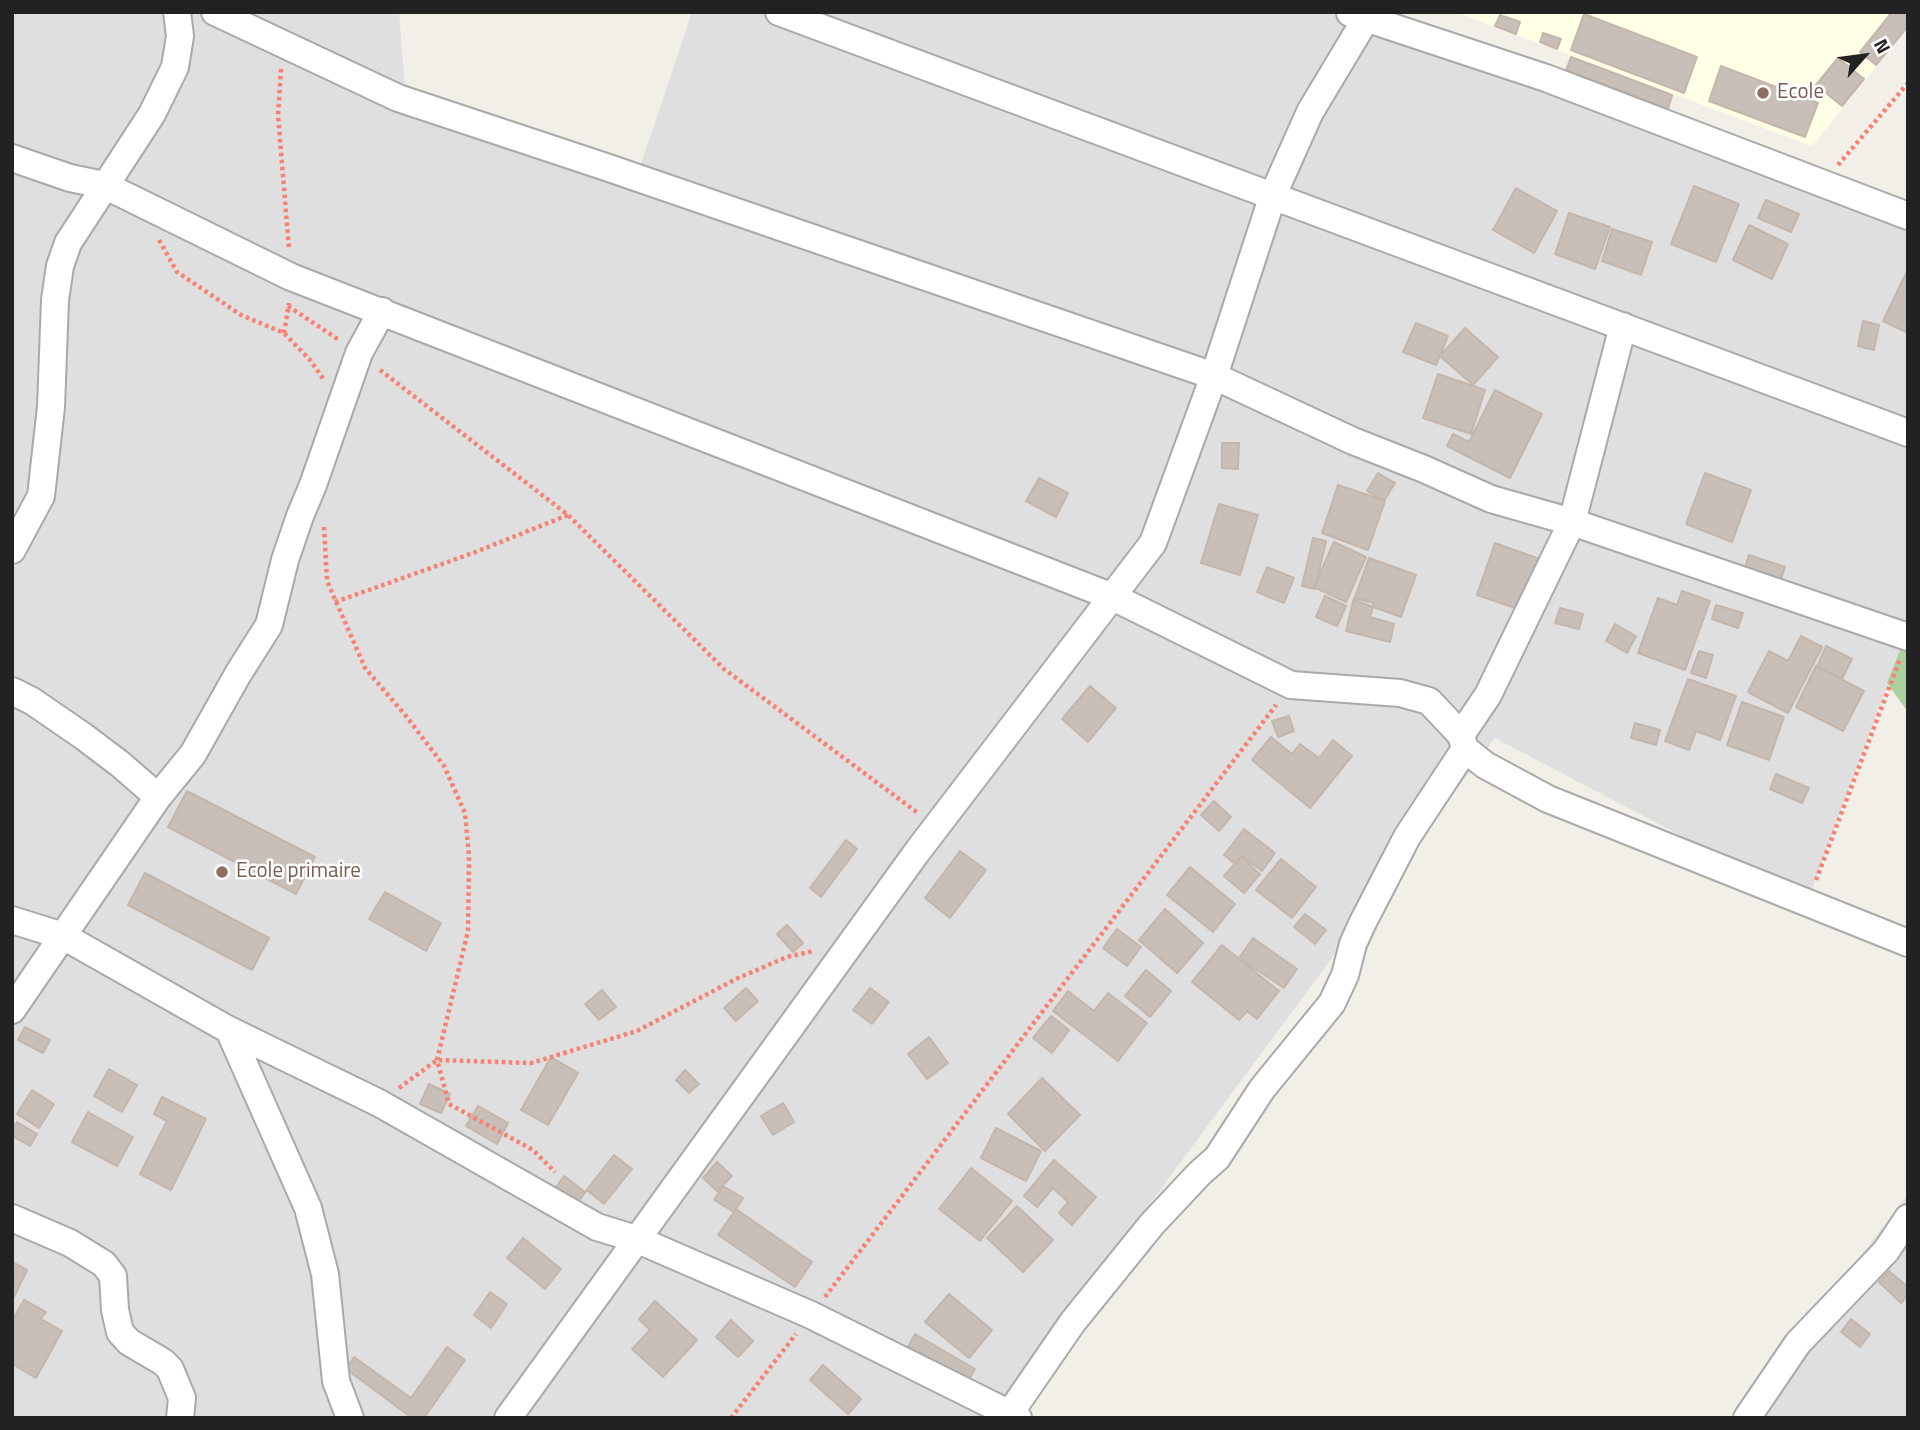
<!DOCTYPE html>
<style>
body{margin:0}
#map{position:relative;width:1920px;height:1430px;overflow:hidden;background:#f2efe9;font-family:"Titillium Web",sans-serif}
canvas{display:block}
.frame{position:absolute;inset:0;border:14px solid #222;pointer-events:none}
.north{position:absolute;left:1829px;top:21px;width:70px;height:70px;-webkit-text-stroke:5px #fff;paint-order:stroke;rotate:62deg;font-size:19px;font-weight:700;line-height:28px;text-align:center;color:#222}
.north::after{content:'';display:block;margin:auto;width:24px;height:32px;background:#222;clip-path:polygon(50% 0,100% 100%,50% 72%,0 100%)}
</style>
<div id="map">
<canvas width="1920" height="1430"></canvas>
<div class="frame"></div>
<div class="north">N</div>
</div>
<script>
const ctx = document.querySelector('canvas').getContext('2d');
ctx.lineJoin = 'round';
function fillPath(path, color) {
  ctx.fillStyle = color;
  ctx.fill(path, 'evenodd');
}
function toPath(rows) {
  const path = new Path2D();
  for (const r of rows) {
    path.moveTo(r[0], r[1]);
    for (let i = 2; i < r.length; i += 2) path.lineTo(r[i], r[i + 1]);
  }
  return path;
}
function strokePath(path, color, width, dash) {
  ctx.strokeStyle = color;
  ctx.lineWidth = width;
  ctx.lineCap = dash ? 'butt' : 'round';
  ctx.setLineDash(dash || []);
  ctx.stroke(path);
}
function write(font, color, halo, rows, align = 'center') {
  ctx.font = font + ' "Titillium Web",sans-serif';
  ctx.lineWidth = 5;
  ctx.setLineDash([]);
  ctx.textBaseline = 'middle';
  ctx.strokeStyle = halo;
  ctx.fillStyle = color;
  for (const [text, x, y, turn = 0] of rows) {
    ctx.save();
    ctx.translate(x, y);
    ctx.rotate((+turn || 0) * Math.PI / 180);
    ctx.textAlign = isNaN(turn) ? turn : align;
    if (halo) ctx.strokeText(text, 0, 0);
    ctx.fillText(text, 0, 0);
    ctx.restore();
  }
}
const residential = toPath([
 [12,12,399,12,405,88,638,173,692,12,1355,12,1908,221,1908,630,1807,902,1495,738,991,1418,12,1418],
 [1908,1194,1908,1418,1737,1418]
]);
const education = toPath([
 [1908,12,1908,27,1812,146,1458,13]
]);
const forest = toPath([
 [1908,630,1908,712,1887,683]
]);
const building = toPath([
 [1892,12,1908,12,1908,26,1876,65,1860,52,1892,12],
 [1584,14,1697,57,1684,93,1571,50,1584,14],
 [1500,15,1520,22,1516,34,1495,26,1500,15],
 [1543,33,1561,39,1557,49,1540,42,1543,33],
 [1571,57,1672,95,1668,109,1566,70,1571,57],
 [1838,58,1864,79,1842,106,1816,85,1838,58],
 [1721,66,1818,103,1805,137,1709,101,1721,66],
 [1694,186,1739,204,1716,262,1671,244,1694,186],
 [1516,188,1557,211,1534,253,1493,230,1516,188],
 [1766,200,1799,214,1791,232,1758,218,1766,200],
 [1569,213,1610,227,1595,269,1555,254,1569,213],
 [1749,225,1788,244,1772,279,1733,260,1749,225],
 [1612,229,1652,242,1641,275,1602,261,1612,229],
 [1907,271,1908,271,1908,333,1883,321,1907,271],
 [1863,321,1879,325,1874,350,1858,346,1863,321],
 [1416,323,1448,336,1436,365,1403,352,1416,323],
 [1465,328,1498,357,1473,385,1440,356,1465,328],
 [1438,374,1485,390,1471,434,1423,418,1438,374],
 [1495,390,1542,414,1510,478,1447,446,1453,434,1469,442,1495,390],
 [1222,443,1239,443,1238,469,1222,468,1222,443],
 [1378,473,1395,483,1384,501,1367,491,1378,473],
 [1705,473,1751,490,1732,542,1686,524,1705,473],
 [1039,478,1068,493,1056,517,1026,501,1039,478],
 [1338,485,1385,501,1368,550,1322,533,1338,485],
 [1219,504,1258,515,1240,575,1201,563,1219,504],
 [1313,538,1326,541,1315,589,1302,586,1313,538],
 [1334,542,1366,557,1346,602,1314,587,1334,542],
 [1495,543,1545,561,1527,612,1477,595,1495,543],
 [1749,555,1785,567,1780,582,1744,570,1749,555],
 [1369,558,1416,575,1401,617,1354,600,1369,558],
 [1267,567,1294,578,1284,603,1257,592,1267,567],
 [1682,591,1710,601,1685,670,1638,653,1658,598,1677,605,1682,591],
 [1325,596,1346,606,1337,626,1316,617,1325,596],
 [1354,598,1374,603,1370,617,1394,624,1390,642,1346,631,1354,598],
 [1716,605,1743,613,1738,628,1712,619,1716,605],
 [1560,608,1583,614,1579,629,1555,623,1560,608],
 [1615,624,1636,636,1627,653,1606,641,1615,624],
 [1801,636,1822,647,1788,713,1748,692,1769,651,1788,661,1801,636],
 [1826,646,1852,659,1842,679,1817,667,1826,646],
 [1699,651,1713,655,1706,678,1691,673,1699,651],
 [1816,666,1864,691,1843,731,1796,707,1816,666],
 [1688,679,1736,696,1720,740,1696,731,1689,750,1665,741,1688,679],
 [1090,686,1116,708,1088,742,1062,719,1090,686],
 [1742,702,1784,717,1769,760,1727,745,1742,702],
 [1289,716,1294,731,1278,737,1272,721,1289,716],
 [1635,723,1660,730,1656,745,1631,738,1635,723],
 [1271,737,1292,754,1300,744,1319,758,1333,740,1352,756,1310,808,1252,760,1271,737],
 [1776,774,1809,788,1802,803,1770,789,1776,774],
 [187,791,315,857,296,894,168,827,187,791],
 [1214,801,1231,817,1219,831,1201,815,1214,801],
 [1244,829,1275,853,1262,871,1242,856,1235,864,1224,855,1244,829],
 [846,840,857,849,821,897,810,888,846,840],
 [960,851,986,870,950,918,925,898,960,851],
 [1241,857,1260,874,1244,893,1224,876,1241,857],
 [1281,859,1316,887,1292,918,1256,890,1281,859],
 [1190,867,1235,904,1213,932,1167,895,1190,867],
 [145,873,269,938,252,970,128,905,145,873],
 [385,892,441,923,426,951,369,919,385,892],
 [1165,909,1203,943,1177,973,1139,940,1165,909],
 [1305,914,1326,930,1315,944,1294,927,1305,914],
 [787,925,803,943,793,952,777,934,787,925],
 [1117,929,1141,947,1127,966,1103,948,1117,929],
 [1253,938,1297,969,1284,988,1239,958,1253,938],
 [1222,945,1279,991,1257,1019,1247,1011,1239,1020,1192,982,1222,945],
 [1146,970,1171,991,1150,1017,1125,996,1146,970],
 [746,988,758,1001,736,1021,724,1008,746,988],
 [870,988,889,1002,872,1024,853,1010,870,988],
 [602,990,616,1007,599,1020,585,1004,602,990],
 [1068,991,1094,1011,1108,993,1147,1023,1118,1061,1053,1011,1068,991],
 [1051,1016,1069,1030,1052,1053,1033,1038,1051,1016],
 [25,1027,50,1040,43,1053,18,1040,25,1027],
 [929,1037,948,1063,927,1079,908,1054,929,1037],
 [551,1057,578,1073,548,1125,521,1110,551,1057],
 [109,1069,137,1085,122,1112,94,1096,109,1069],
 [685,1070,699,1084,689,1093,676,1080,685,1070],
 [1042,1078,1080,1115,1045,1151,1008,1114,1042,1078],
 [429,1084,450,1094,441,1113,420,1104,429,1084],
 [32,1090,54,1104,39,1128,17,1114,32,1090],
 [162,1097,206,1119,171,1190,140,1174,167,1121,154,1114,162,1097],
 [783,1103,794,1122,773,1135,761,1116,783,1103],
 [478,1106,508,1123,497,1144,466,1126,478,1106],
 [88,1112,133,1137,117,1166,72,1142,88,1112],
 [17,1122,37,1134,30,1146,12,1136,12,1130,17,1122],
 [996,1128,1041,1151,1026,1181,981,1158,996,1128],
 [614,1155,632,1169,604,1204,587,1190,575,1206,554,1190,564,1176,585,1192,614,1155],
 [1054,1160,1096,1197,1072,1225,1059,1213,1068,1202,1053,1188,1037,1207,1024,1196,1054,1160],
 [717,1162,732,1176,717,1191,703,1178,717,1162],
 [971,1168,1012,1201,980,1241,939,1209,971,1168],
 [723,1186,743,1198,734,1212,714,1200,723,1186],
 [1017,1206,1053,1240,1023,1272,987,1238,1017,1206],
 [736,1209,812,1262,795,1287,718,1235,736,1209],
 [523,1238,561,1269,545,1289,507,1258,523,1238],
 [12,1262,27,1270,12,1301,12,1262],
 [1889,1271,1908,1287,1908,1295,1901,1303,1879,1282,1889,1271],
 [490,1292,507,1304,491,1328,474,1315,490,1292],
 [949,1294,992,1330,969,1358,925,1322,949,1294],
 [24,1300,46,1312,41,1319,62,1331,36,1378,12,1364,12,1321,24,1300],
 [655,1301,697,1340,663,1377,632,1349,650,1330,639,1319,655,1301],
 [1851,1319,1870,1334,1860,1347,1841,1332,1851,1319],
 [731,1320,753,1341,738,1357,716,1337,731,1320],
 [915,1334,975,1369,967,1383,907,1349,915,1334],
 [447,1347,465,1360,424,1418,412,1418,346,1369,354,1357,411,1398,447,1347],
 [823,1365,861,1399,848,1414,810,1380,823,1365]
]);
const path = toPath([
 [281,69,278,115,289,249],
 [1838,165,1908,83],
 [159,240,177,272,241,315,284,333,310,360,324,380],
 [288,306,339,340],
 [284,333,289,303],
 [380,370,568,515,724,669,918,813],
 [324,527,327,581,365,668,406,716,444,766,465,813,469,856,468,931,437,1060,449,1104,533,1150,555,1172],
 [335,602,473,553,568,515],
 [1816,880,1900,659],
 [399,1088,437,1060,531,1063,637,1031,736,979,787,957,813,951],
 [825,1297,1276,705],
 [731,1418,796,1334]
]);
const street = toPath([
 [215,12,398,98,603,166,1214,376,1353,441,1424,469,1491,499,1572,522,1908,637],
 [779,12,1908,433],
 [1350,13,1546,78,1908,216],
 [12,158,70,178,104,185,291,277,1113,597,1291,685,1400,693,1429,701,1461,735,1465,749,1485,765,1548,799,1908,943],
 [12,550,41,496,51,407,55,300,60,266,68,243,152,114,175,67,180,36,177,12],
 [12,691,32,701,83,736,120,764,158,797],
 [1461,735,1488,695,1572,522,1623,326],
 [12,920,63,936,229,1030,379,1103,597,1227,636,1239,811,1315,1018,1418],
 [12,1010,158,797,193,754,238,674,269,625,285,560,300,516,313,485,359,353,382,311],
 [229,1030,308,1208,325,1274,336,1381,350,1418],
 [12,1218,70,1243,104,1264,113,1276,115,1310,120,1332,129,1342,163,1362,170,1369,182,1398,180,1418],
 [1010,1413,1072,1323,1152,1224,1200,1173,1217,1158,1262,1089,1332,1003,1345,975,1353,944,1362,924,1407,837,1465,749],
 [508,1418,917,852,1153,543,1214,376,1273,195,1310,112,1370,12],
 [1747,1418,1798,1343,1886,1251,1908,1218]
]);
const markers = [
 [1763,93,7,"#8d6e63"],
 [222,872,7,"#8d6e63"]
];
const educationNames = [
 ["Ecole",1777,93],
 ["Ecole primaire",236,872]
];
fillPath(residential, '#e0dfdf');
fillPath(education, '#ffffe5');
fillPath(forest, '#add19e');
fillPath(building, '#c7bfb8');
strokePath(building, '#c4b6ab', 2);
strokePath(street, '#a9a9a9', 30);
strokePath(path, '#fa8072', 4.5, [3.5, 3.5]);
strokePath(street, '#fff', 26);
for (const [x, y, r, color] of markers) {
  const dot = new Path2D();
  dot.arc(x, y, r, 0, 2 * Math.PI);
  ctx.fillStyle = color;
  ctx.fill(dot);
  strokePath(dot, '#fff', 2.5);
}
write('21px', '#785e54', '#fff', educationNames, 'left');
</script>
